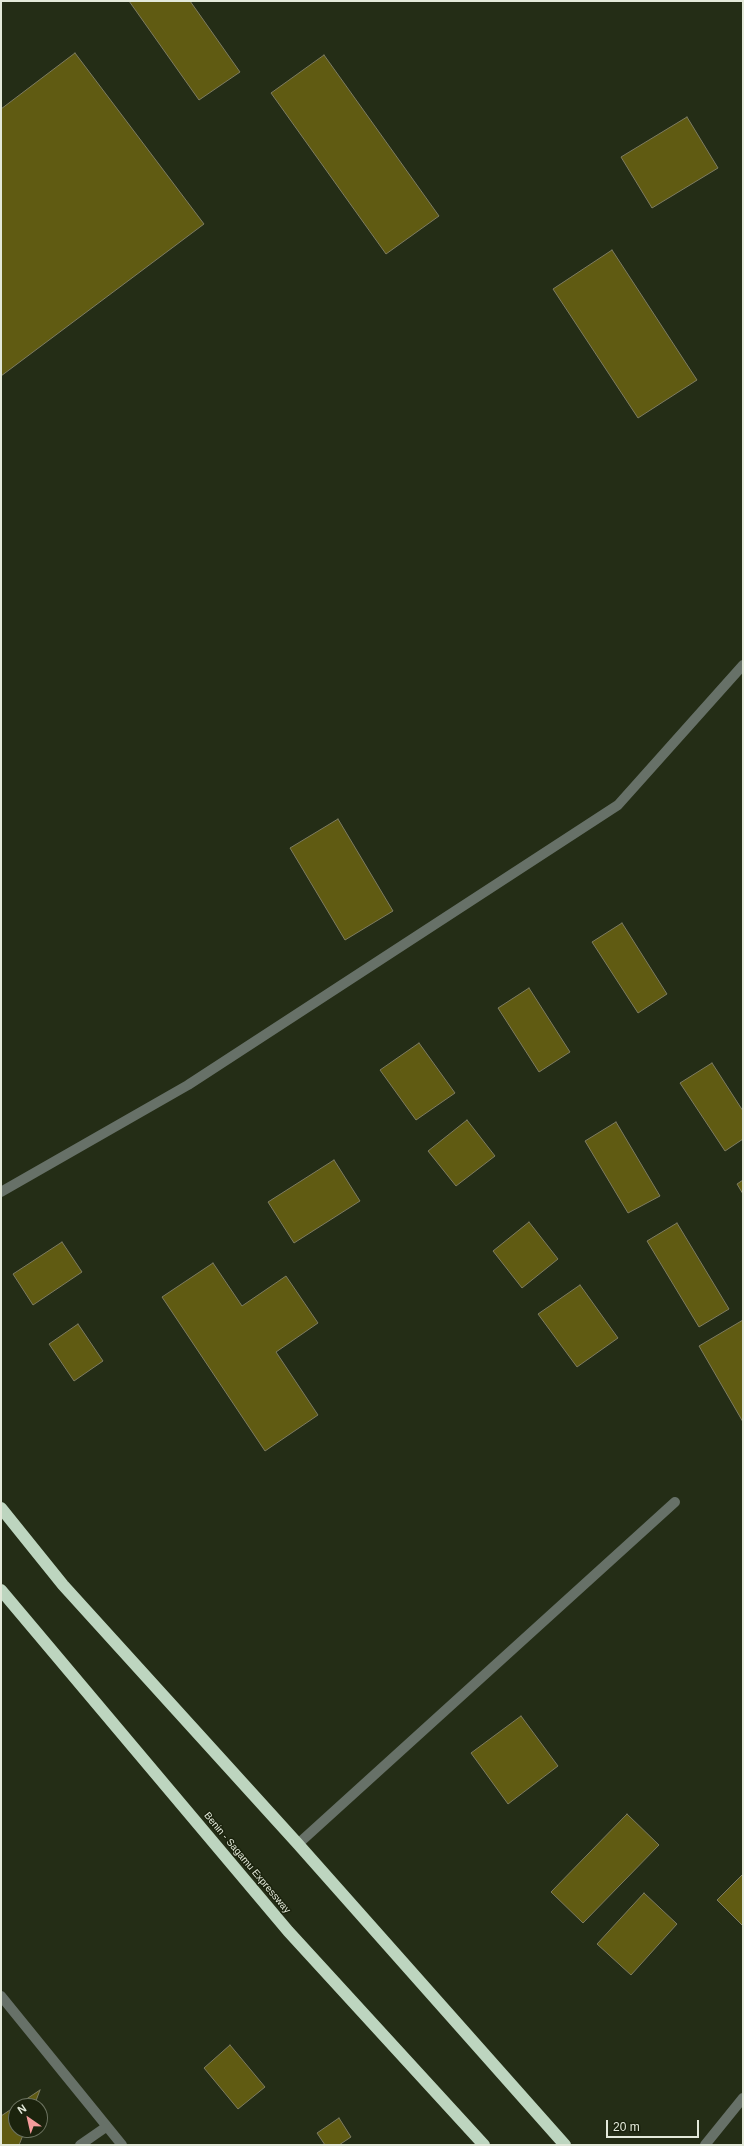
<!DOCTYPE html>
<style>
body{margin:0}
#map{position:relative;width:744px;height:2146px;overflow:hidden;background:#242d16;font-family:Arial,sans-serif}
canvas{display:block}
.frame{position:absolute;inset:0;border:2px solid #e3e9da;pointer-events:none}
.north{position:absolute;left:8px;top:2098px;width:40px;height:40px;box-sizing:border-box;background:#1b230d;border:1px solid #6b725f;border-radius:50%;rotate:326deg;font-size:11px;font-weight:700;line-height:16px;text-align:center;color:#e3e9da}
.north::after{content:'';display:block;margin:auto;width:14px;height:18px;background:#f59b9b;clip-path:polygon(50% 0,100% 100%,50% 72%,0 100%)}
.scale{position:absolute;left:606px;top:2120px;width:93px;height:18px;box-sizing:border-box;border:2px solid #e3e9da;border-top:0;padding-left:5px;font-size:12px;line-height:14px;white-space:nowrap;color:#e3e9da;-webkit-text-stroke:3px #1b230d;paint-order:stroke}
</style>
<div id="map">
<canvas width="744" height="2146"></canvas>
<div class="frame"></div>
<div class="north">N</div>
<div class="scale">20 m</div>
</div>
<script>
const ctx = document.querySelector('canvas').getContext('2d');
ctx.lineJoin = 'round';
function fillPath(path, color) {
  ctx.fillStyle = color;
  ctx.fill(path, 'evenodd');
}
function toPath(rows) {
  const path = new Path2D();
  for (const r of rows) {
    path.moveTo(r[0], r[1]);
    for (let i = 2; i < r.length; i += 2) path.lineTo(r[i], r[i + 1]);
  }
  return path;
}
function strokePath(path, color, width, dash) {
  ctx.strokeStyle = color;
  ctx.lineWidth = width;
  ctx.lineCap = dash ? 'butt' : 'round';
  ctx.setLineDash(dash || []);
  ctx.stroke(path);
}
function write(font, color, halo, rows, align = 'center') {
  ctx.font = font + ' Arial,sans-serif';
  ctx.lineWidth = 3;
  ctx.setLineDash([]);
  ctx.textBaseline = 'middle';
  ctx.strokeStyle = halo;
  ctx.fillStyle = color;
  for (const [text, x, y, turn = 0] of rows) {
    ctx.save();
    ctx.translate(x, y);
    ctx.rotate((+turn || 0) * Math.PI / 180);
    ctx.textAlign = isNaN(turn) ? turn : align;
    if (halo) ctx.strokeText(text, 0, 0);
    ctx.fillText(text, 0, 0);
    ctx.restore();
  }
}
const building = toPath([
 [129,1,190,1,240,72,199,100,129,1],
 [75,53,204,224,1,376,1,109,75,53],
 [324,55,439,216,386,254,271,93,324,55],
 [687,117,718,168,652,208,621,157,687,117],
 [612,250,697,380,638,418,553,289,612,250],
 [338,819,393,911,345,940,290,848,338,819],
 [622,923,667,994,638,1013,592,942,622,923],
 [529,988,570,1052,539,1072,498,1008,529,988],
 [419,1043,455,1093,416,1120,380,1070,419,1043],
 [712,1063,743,1111,743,1139,725,1151,680,1083,712,1063],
 [467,1120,495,1156,456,1186,428,1151,467,1120],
 [616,1122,660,1196,628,1213,585,1141,616,1122],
 [334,1160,360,1201,294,1243,268,1202,334,1160],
 [743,1180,743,1194,737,1184,743,1180],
 [529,1222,558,1259,522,1288,493,1251,529,1222],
 [677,1223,729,1309,699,1327,647,1241,677,1223],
 [62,1242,82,1272,33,1305,13,1274,62,1242],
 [213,1263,242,1306,286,1276,318,1323,276,1352,318,1415,265,1451,162,1297,213,1263],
 [580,1285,618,1338,577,1367,538,1314,580,1285],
 [743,1320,743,1422,699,1346,743,1320],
 [78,1324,103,1361,74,1381,49,1344,78,1324],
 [521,1716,558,1766,508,1804,471,1753,521,1716],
 [627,1814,659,1845,583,1923,551,1892,627,1814],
 [743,1874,743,1926,717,1900,743,1874],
 [644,1893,677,1924,631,1975,597,1944,644,1893],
 [230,2045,265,2087,238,2109,204,2068,230,2045],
 [40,2090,34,2106,16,2106,16,2130,25,2130,19,2145,1,2145,1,2116,40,2090],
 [339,2118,351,2137,339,2145,325,2145,317,2133,339,2118]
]);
const minor = toPath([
 [1,1192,188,1085,618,805,743,665],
 [298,1844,675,1502],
 [1,1996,122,2145],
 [80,2145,106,2127],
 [705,2145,743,2098]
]);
const highway = toPath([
 [1,1508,63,1585,298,1844,565,2145],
 [1,1590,288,1931,484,2145]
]);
const streetNames = [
 ["Benin - Sagamu Expressway",247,1863,50]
];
fillPath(building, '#605b12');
strokePath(building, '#7e7c61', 1);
strokePath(minor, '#677168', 10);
strokePath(highway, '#bdd5bf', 12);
write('10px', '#e3e9da', '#1b230d', streetNames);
</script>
